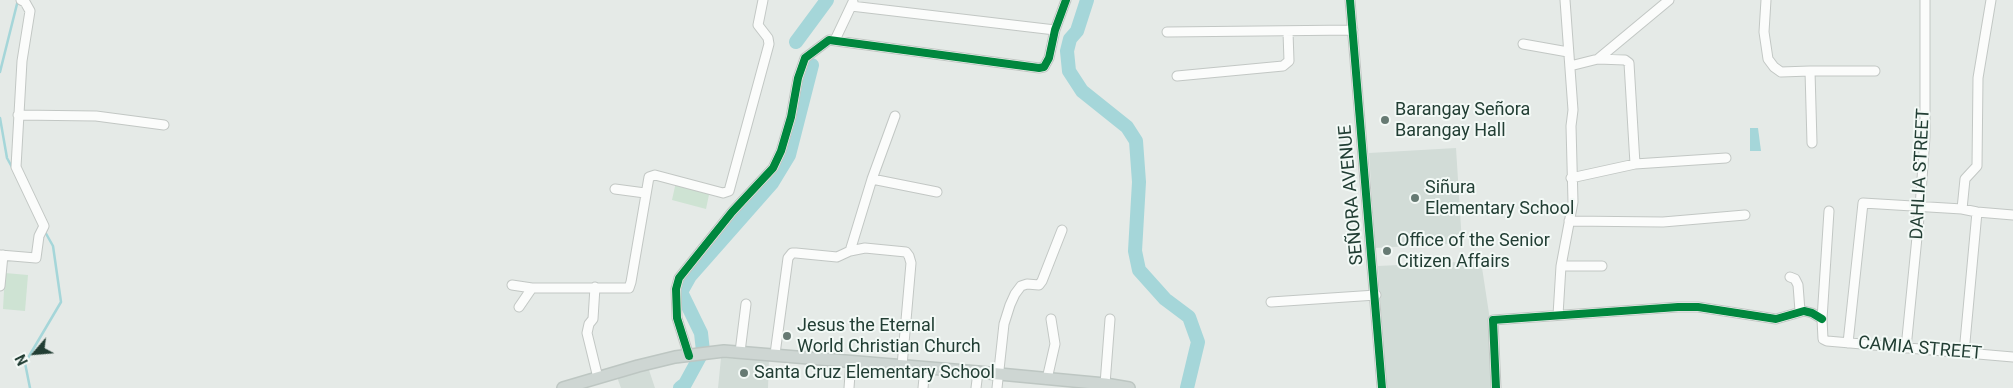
<!DOCTYPE html>
<meta charset="utf-8">
<style>
body{margin:0}
#map{position:relative;width:2013px;height:388px;overflow:hidden;background:#e5eae7;font-family:Roboto,sans-serif}
canvas{display:block}
.north{position:absolute;left:10px;top:328px;width:50px;height:50px;-webkit-text-stroke:4px #f3f9f6;paint-order:stroke;rotate:243deg;font-size:14px;font-weight:700;line-height:20px;text-align:center;color:#223e34}
.north::after{content:'';display:block;margin:auto;width:18px;height:22px;background:#223e34;clip-path:polygon(50% 0,100% 100%,50% 72%,0 100%)}
</style>
<div id="map">
<canvas width="2013" height="388"></canvas>
<div class="north">N</div>
</div>
<script>
const ctx = document.querySelector('canvas').getContext('2d');
ctx.lineJoin = 'round';
function fillPath(path, color) {
  ctx.fillStyle = color;
  ctx.fill(path, 'evenodd');
}
function toPath(rows) {
  const path = new Path2D();
  for (const r of rows) {
    path.moveTo(r[0], r[1]);
    for (let i = 2; i < r.length; i += 2) path.lineTo(r[i], r[i + 1]);
  }
  return path;
}
function strokePath(path, color, width, dash) {
  ctx.strokeStyle = color;
  ctx.lineWidth = width;
  ctx.lineCap = dash ? 'butt' : 'round';
  ctx.setLineDash(dash || []);
  ctx.stroke(path);
}
function write(font, color, halo, rows, align = 'center') {
  ctx.font = font + ' Roboto,sans-serif';
  ctx.lineWidth = 4;
  ctx.setLineDash([]);
  ctx.textBaseline = 'middle';
  ctx.strokeStyle = halo;
  ctx.fillStyle = color;
  for (const [text, x, y, turn = 0] of rows) {
    ctx.save();
    ctx.translate(x, y);
    ctx.rotate((+turn || 0) * Math.PI / 180);
    ctx.textAlign = isNaN(turn) ? turn : align;
    if (halo) ctx.strokeText(text, 0, 0);
    ctx.fillText(text, 0, 0);
    ctx.restore();
  }
}
const built = toPath([
 [1456,148,1462,243,1375,248,1369,153],
 [1481,261,1490,320,1493,388,1386,388,1378,266],
 [721,358,769,359,768,388,718,388],
 [648,367,655,388,621,388,617,377]
]);
const green = toPath([
 [676,182,710,190,706,209,672,200],
 [5,273,28,275,25,311,3,309]
]);
const water = toPath([
 [1750,128,1758,128,1761,151,1750,151]
]);
const stream = toPath([
 [0,72,18,0],
 [0,118,7,158,13,169],
 [30,388,25,363,61,302,53,246,44,230]
]);
const river = toPath([
 [1087,0,1077,31,1070,39,1067,51,1069,71,1082,91,1127,127,1136,141,1139,182,1135,251,1139,270,1165,299,1189,317,1198,342,1187,388],
 [796,42,827,0],
 [680,388,685,384,703,351,701,333,681,292,690,276,772,183,789,155,812,65]
]);
const minor = toPath([
 [1350,0,1382,388],
 [1766,0,1764,32,1768,59,1774,67,1781,72,1810,71,1812,143],
 [851,6,1055,30],
 [1167,32,1353,30],
 [835,40,853,2],
 [1523,44,1568,52],
 [1598,59,1669,0],
 [1570,66,1598,59,1625,60,1629,63,1635,164],
 [1810,71,1875,71],
 [1177,76,1283,66,1289,61,1288,32],
 [18,115,96,116,164,125],
 [1571,178,1635,164,1726,158],
 [872,179,895,116],
 [615,189,645,193],
 [1962,209,1965,179,1977,166,1978,78,1991,0],
 [1829,211,1822,319,1823,339,1827,341,2013,357],
 [1569,221,1663,222,1745,215],
 [850,251,872,179,937,192],
 [0,255,36,258,39,236,44,226,16,167,22,61,30,11,25,2,21,0],
 [1561,266,1602,266],
 [1790,277,1795,279,1798,285,1800,311],
 [512,285,532,288,629,288,631,282,649,177,655,175,723,193,729,191,769,44,768,38,758,25,763,0],
 [0,286,3,255],
 [595,287,593,319,589,324,587,333,598,378],
 [1271,302,1376,295],
 [519,307,532,288],
 [1558,315,1561,266,1573,202,1571,126,1573,110,1565,0],
 [1848,343,1863,203,1962,209,1977,212,2013,215],
 [1906,348,1920,207,1925,137,1925,0],
 [740,352,746,304],
 [1964,353,1977,212],
 [775,354,788,258,792,253,796,253,837,257,850,251,865,248,906,252,909,256,911,263,902,366],
 [689,356,677,318,676,289,679,278,732,212,773,168,781,151,791,117,798,78,805,58,829,40,1039,68,1044,67,1049,58,1055,30,1066,0],
 [1047,379,1055,344,1051,319],
 [1105,384,1110,319],
 [849,388,851,361],
 [923,388,925,368],
 [976,388,978,372],
 [997,388,1004,324,1010,305,1015,294,1021,286,1027,284,1039,285,1042,281,1062,230],
 [1496,388,1493,320,1678,307,1698,307,1776,319,1804,311,1812,313,1822,319]
]);
const major = toPath([
 [563,388,638,366,675,357,724,351,978,372,1105,384,1129,388]
]);
const cycleway = toPath([
 [1350,0,1382,388],
 [689,356,677,318,676,289,679,278,732,212,773,168,781,151,791,117,798,78,805,58,829,40,1039,68,1044,67,1049,58,1055,30,1066,0],
 [1496,388,1493,320,1678,307,1698,307,1776,319,1804,311,1812,313,1822,319]
]);
const markers = [
 [1385,120,5,"#667a73"],
 [1415,198,5,"#667a73"],
 [1387,251,5,"#667a73"],
 [787,336,5,"#667a73"],
 [744,373,5,"#667a73"]
];
const poiNames = [
 ["Barangay Señora",1395,110],
 ["Barangay Hall",1395,131],
 ["Siñura",1425,188],
 ["Elementary School",1425,209],
 ["Office of the Senior",1397,241],
 ["Citizen Affairs",1397,262],
 ["Jesus the Eternal",797,326],
 ["World Christian Church",797,347],
 ["Santa Cruz Elementary School",754,373]
];
const streetNames = [
 ["DAHLIA STREET",1921,174,-87],
 ["SEÑORA AVENUE",1352,195,-95],
 ["CAMIA STREET",1920,349,5]
];
fillPath(built, '#d2dcd7');
fillPath(green, '#cee3d3');
fillPath(water, '#a5d6d9');
strokePath(stream, '#a5d6d9', 2.5);
strokePath(river, '#a5d6d9', 14);
strokePath(minor, '#c2c7c4', 11);
strokePath(major, '#bdc6c2', 14);
strokePath(minor, '#fbfcfb', 9);
strokePath(major, '#ced6d3', 11);
strokePath(cycleway, '#00873e', 8);
for (const [x, y, r, color] of markers) {
  const dot = new Path2D();
  dot.arc(x, y, r, 0, 2 * Math.PI);
  ctx.fillStyle = color;
  ctx.fill(dot);
  strokePath(dot, '#f3f9f6', 2);
}
write('18px', '#223e34', '#f3f9f6', poiNames, 'left');
write('18px', '#223e34', '#f3f9f6', streetNames);
</script>
